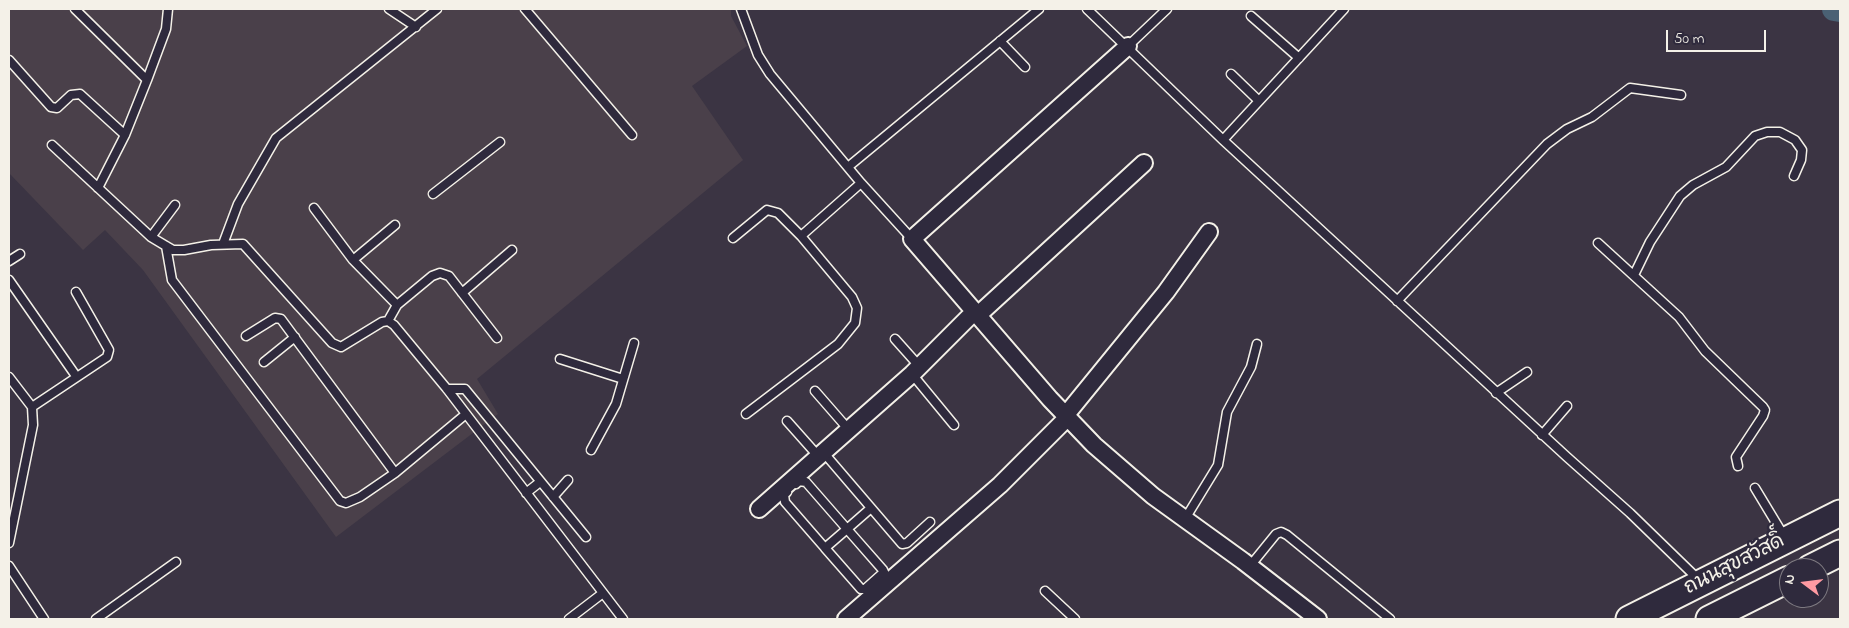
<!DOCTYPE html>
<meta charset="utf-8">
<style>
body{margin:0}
#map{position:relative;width:1849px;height:628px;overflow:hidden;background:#3b3443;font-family:"Indie Flower",sans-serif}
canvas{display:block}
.frame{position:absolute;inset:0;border:10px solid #f4f1e8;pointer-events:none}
.north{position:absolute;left:1779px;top:558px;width:50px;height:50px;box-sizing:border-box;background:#2f2a3d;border:1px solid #7e7a81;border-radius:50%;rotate:285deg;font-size:14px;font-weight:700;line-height:20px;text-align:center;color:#f4f1e8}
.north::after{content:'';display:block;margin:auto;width:18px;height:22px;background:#ff9aa2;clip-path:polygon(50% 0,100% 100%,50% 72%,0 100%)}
.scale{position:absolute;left:1666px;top:30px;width:100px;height:22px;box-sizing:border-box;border:2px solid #f4f1e8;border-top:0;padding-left:6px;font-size:15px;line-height:18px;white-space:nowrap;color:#f4f1e8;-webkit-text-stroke:4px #2f2a3d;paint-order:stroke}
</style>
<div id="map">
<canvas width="1849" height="628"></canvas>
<div class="frame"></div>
<div class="north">N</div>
<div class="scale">50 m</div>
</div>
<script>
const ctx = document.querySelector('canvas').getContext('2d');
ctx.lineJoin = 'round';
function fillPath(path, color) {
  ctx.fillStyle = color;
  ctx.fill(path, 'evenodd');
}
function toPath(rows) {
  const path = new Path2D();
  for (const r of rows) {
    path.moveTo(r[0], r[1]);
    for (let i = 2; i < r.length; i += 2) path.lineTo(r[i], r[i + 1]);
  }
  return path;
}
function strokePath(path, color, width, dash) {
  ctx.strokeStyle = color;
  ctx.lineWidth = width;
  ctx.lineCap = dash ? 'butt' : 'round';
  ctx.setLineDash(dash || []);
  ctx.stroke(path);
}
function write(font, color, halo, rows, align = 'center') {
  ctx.font = font + ' "Indie Flower","Playpen Sans Thai",sans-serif';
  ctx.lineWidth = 5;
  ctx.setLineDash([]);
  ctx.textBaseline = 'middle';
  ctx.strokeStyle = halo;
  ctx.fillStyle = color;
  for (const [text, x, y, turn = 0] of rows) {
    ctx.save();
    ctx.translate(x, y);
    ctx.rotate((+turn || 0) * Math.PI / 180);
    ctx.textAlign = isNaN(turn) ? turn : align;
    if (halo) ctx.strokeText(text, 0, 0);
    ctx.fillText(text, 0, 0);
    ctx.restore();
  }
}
const built = toPath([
 [9,9,731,9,731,16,747,46,692,86,743,160,477,379,498,414,336,537,143,270,105,230,83,250,9,173]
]);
const river = toPath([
 [1834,9,1840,10]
]);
const lane = toPath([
 [75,9,147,80,125,135,98,188],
 [389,9,416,27],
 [525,9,632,135],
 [741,9,758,55,770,74,861,183,912,239],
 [1087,9,1223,140,1567,457,1630,513,1699,580],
 [1251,16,1299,58],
 [1000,41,1025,67],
 [1128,46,1167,9],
 [9,60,51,107,57,108,71,95,80,94,125,135],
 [1231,74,1259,101],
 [147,80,166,29,168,9],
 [1223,140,1344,9],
 [52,145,151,237,166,246,173,250,184,250,211,245,243,244,332,343,341,347,382,322,388,321,394,325,447,389,623,619],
 [848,167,1039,9],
 [433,194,500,142],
 [314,208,353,260,397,305],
 [151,237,175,205],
 [733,238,767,210,778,213,801,236],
 [1598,243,1679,317,1705,351,1763,407,1765,410,1763,416,1736,457,1738,466],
 [223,244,238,204,276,138,437,9],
 [166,246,172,280,340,501,346,503,360,497,395,473,466,414],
 [353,260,395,225],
 [9,261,20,254],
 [1634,275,1650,242,1680,196,1693,185,1726,167,1755,136,1767,132,1780,132,1795,140,1802,150,1801,160,1794,176],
 [9,280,76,376],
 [462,293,512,250],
 [1397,301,1547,144,1567,129,1592,117,1630,88,1681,95],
 [388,321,397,305,432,276,440,273,449,276,497,338],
 [246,336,275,318,281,319,395,473],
 [895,339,920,367],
 [560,359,623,379],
 [264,362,295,337],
 [912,374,954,425],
 [9,377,32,407],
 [447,389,465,389,586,537],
 [815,391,849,430],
 [1496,393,1527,372],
 [746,414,838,344,855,323,857,308,852,297,801,236,861,183],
 [787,421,819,457],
 [1542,435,1567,406],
 [591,450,616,404,634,343],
 [824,453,902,544,907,543,930,522],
 [796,484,799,481,806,482,847,529,883,570,884,572,865,589,861,589,825,548,847,529,871,508],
 [1755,488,1784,536],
 [787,492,784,495,785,502,825,548],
 [526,493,540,482],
 [553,497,568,480],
 [1185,519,1218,465,1227,412,1251,367,1257,344],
 [9,543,33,425,32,407,107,357,109,350,76,292],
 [9,566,44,619],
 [1250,566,1276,534,1281,532,1287,535,1390,619],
 [1045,591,1075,619],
 [96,619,176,562],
 [569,619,603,593]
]);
const street = toPath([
 [1128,46,912,239,1050,399,1094,445,1153,496,1243,561,1318,619],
 [978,315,1144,163],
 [1065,416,1166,292,1209,232],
 [759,509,912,374,975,311],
 [846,619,1000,485,1067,418]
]);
const primary = toPath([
 [1810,568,1840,553],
 [1629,619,1840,513],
 [1709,619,1789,579]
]);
const streetNames = [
 ["ถนนสุขสวัสดิ์",1735,566,-27]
];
fillPath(built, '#4a404a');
strokePath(river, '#4a6174', 24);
strokePath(lane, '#f4f1e8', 11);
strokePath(street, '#f4f1e8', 20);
strokePath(primary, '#f4f1e8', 29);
strokePath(lane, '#2f2a3d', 8);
strokePath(street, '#2f2a3d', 16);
strokePath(primary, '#2f2a3d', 25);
write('20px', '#f4f1e8', '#2f2a3d', streetNames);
</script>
